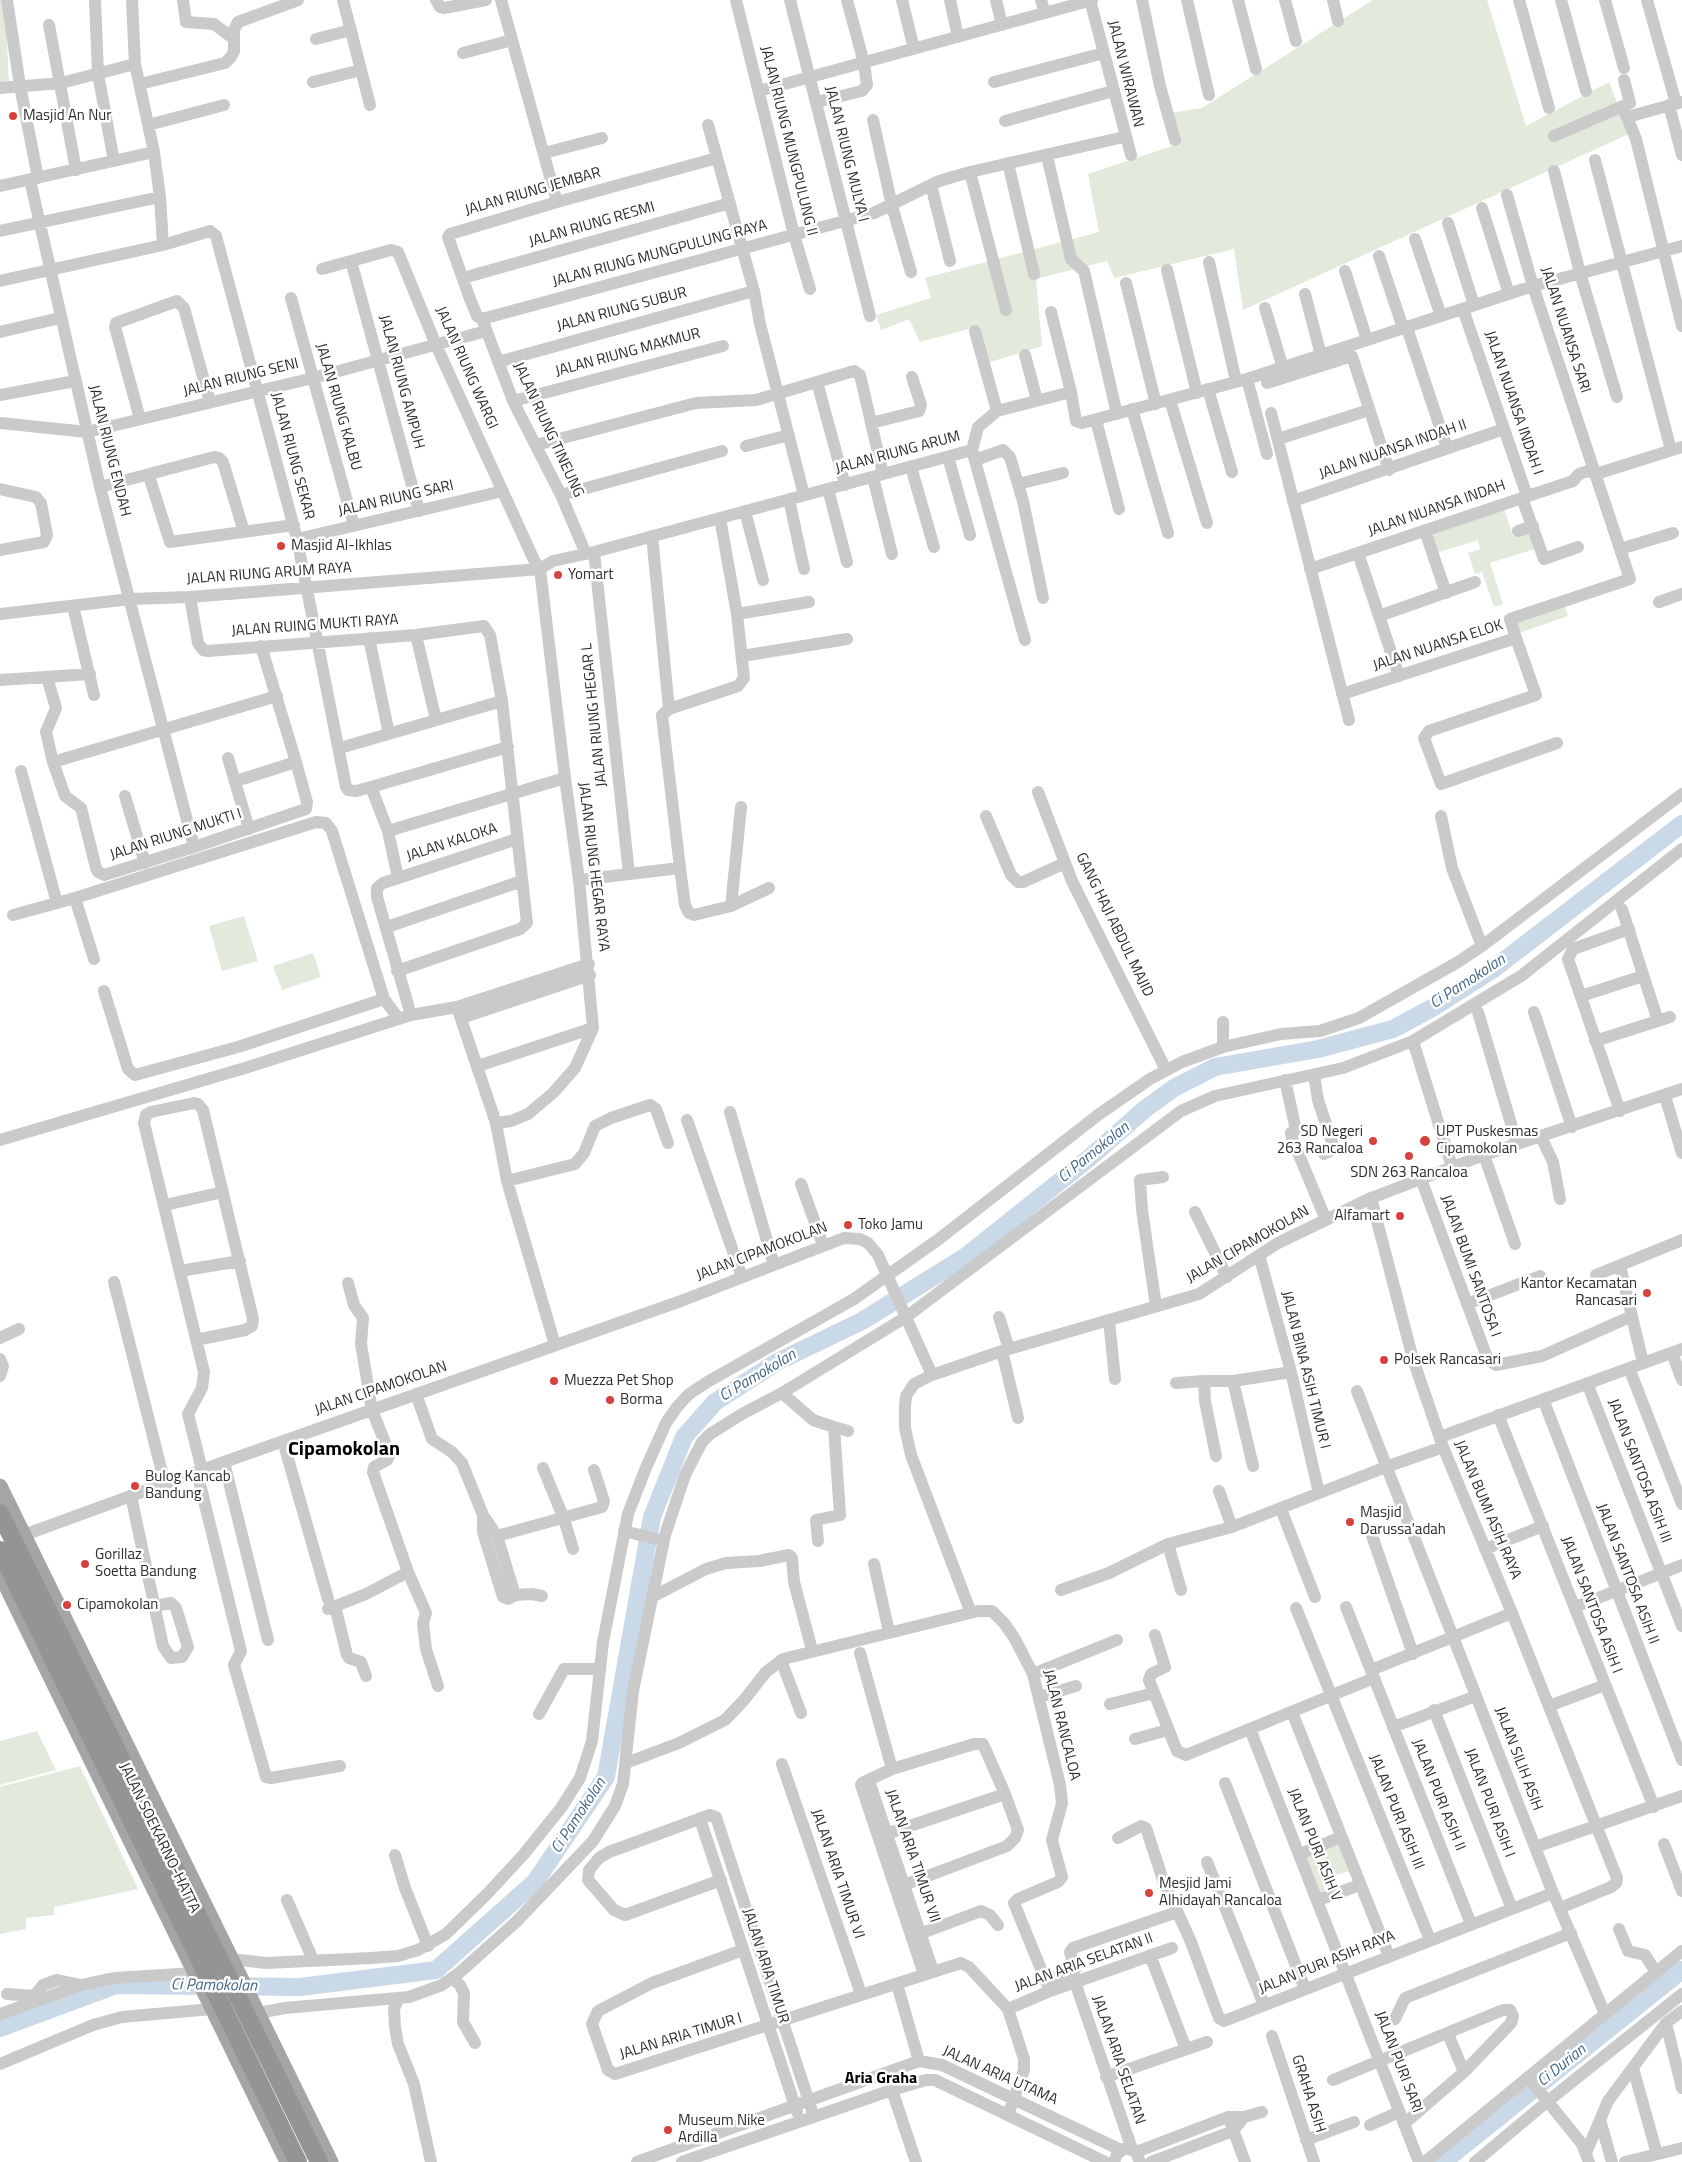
<!DOCTYPE html>
<style>
body{margin:0}
canvas{display:block;background:#fff}
</style>
<canvas width="1682" height="2162"></canvas>
<script>
const ctx = document.querySelector('canvas').getContext('2d');
ctx.lineJoin = 'round';
function fillPath(path, color) {
  ctx.fillStyle = color;
  ctx.fill(path, 'evenodd');
}
function toPath(rows) {
  const path = new Path2D();
  for (const r of rows) {
    path.moveTo(r[0], r[1]);
    for (let i = 2; i < r.length; i += 2) path.lineTo(r[i], r[i + 1]);
  }
  return path;
}
function strokePath(path, color, width, dash) {
  ctx.strokeStyle = color;
  ctx.lineWidth = width;
  ctx.lineCap = dash ? 'butt' : 'round';
  ctx.setLineDash(dash || []);
  ctx.stroke(path);
}
function write(font, color, halo, rows, align = 'center') {
  ctx.font = font + ' "Titillium Web",sans-serif';
  ctx.lineWidth = 5;
  ctx.setLineDash([]);
  ctx.textBaseline = 'middle';
  ctx.strokeStyle = halo;
  ctx.fillStyle = color;
  for (const [text, x, y, turn = 0] of rows) {
    ctx.save();
    ctx.translate(x, y);
    ctx.rotate((+turn || 0) * Math.PI / 180);
    ctx.textAlign = isNaN(turn) ? turn : align;
    if (halo) ctx.strokeText(text, 0, 0);
    ctx.fillText(text, 0, 0);
    ctx.restore();
  }
}
const green = toPath([
 [0,0,5,0,9,84,0,85],
 [1373,0,1487,0,1526,126,1609,82,1629,134,1243,310,1234,249,1114,278,1107,261,1036,279,1042,346,987,363,976,327,920,342,909,319,881,330,876,315,931,298,925,278,1099,232,1088,174,1178,144,1170,113,1202,108],
 [1504,508,1513,536,1529,531,1535,549,1490,563,1503,604,1494,607,1482,572,1475,574,1468,553,1480,549,1478,540,1437,553,1431,532],
 [1564,603,1568,616,1516,634,1512,621],
 [244,916,258,961,222,971,209,926],
 [313,953,321,977,282,990,273,966],
 [37,1731,56,1770,0,1785,0,1741],
 [80,1766,138,1889,54,1907,54,1915,26,1918,26,1929,0,1934,0,1787],
 [1341,1841,1353,1870,1321,1879,1326,1893,1319,1896,1303,1855]
]);
const river = toPath([
 [0,2028,116,1985,300,1987,436,1970,535,1882,606,1777,652,1517,684,1437,715,1402,777,1362,862,1321,965,1257,1088,1159,1145,1109,1174,1088,1215,1067,1318,1049,1393,1029,1434,1007,1492,970,1682,824],
 [1443,2162,1682,1970]
]);
const minor = toPath([
 [7,0,20,86,38,178],
 [95,0,98,74,114,161],
 [132,0,135,64,154,152,160,197,163,245],
 [183,0,186,22,214,24,234,39],
 [343,0,370,105],
 [436,0,440,7,444,8,486,0],
 [501,0,557,202],
 [736,0,794,235,810,289],
 [790,0,870,316],
 [902,0,914,49],
 [950,0,958,37],
 [996,0,1002,25],
 [1041,0,1045,13],
 [1090,0,1131,155],
 [1142,0,1160,86,1175,140],
 [1187,0,1209,95],
 [1238,0,1256,69],
 [1285,0,1296,41],
 [1333,0,1338,21],
 [1519,0,1549,108],
 [1561,0,1586,91],
 [1605,0,1624,68],
 [1647,0,1676,103],
 [49,25,76,170],
 [316,39,351,30],
 [463,53,512,40],
 [313,82,361,70],
 [994,82,1104,53],
 [140,84,225,63,231,57,234,51,234,30,238,22,298,0],
 [0,88,61,83,135,64],
 [759,91,1092,0],
 [816,102,862,91,867,85,864,63,847,0],
 [1669,105,1682,155],
 [1624,111,1627,117,1682,102],
 [1627,117,1636,139,1682,326],
 [873,120,892,206,911,272],
 [1005,121,1113,91],
 [148,125,224,105],
 [708,125,754,291,760,324,804,495],
 [1554,136,1630,103,1624,80],
 [544,153,602,138],
 [1047,156,1071,259,1084,271,1117,414],
 [1595,160,1671,450],
 [1008,163,1034,274],
 [1554,171,1580,273,1617,397],
 [970,172,1006,310],
 [30,180,100,487,194,847],
 [931,185,950,261],
 [0,186,154,152],
 [1482,208,1509,294],
 [1448,223,1474,305],
 [0,231,160,197],
 [1415,239,1441,316],
 [1379,256,1403,328,1408,331,1447,448],
 [351,261,419,511],
 [1209,262,1236,381],
 [322,269,391,250,398,252,436,345,534,560,540,569,565,778,579,880,593,1028,575,1068,553,1093,528,1114,511,1121,496,1123],
 [1167,270,1197,393],
 [1345,271,1367,340],
 [463,278,730,203],
 [0,281,163,245,210,231,216,236,297,539,346,787,348,790,356,791,371,787,388,831,398,878],
 [1126,283,1156,404],
 [1305,294,1321,355],
 [291,298,354,526],
 [1265,308,1283,368],
 [1463,309,1527,496],
 [1051,312,1071,392],
 [482,319,874,213,939,181,970,172,1124,137],
 [482,319,477,316,470,299,448,237,450,234,557,202,717,158],
 [484,324,513,401,561,495,586,554],
 [975,331,997,411],
 [0,332,60,318],
 [1025,355,1037,400],
 [498,362,754,291],
 [1247,379,1267,454],
 [817,382,845,485],
 [1267,383,1352,356,1389,470],
 [1208,389,1232,472],
 [0,395,75,381],
 [1170,400,1207,523],
 [513,401,723,346],
 [1132,409,1168,533],
 [1271,413,1349,720],
 [140,419,115,327,116,323,177,301,184,308,210,402],
 [1096,420,1119,509],
 [0,423,87,432,313,378,486,331],
 [871,423,919,411,921,405,912,377],
 [1278,439,1369,410],
 [536,445,696,403,756,400,854,371,860,375,883,474],
 [746,446,789,435],
 [972,450,1025,640],
 [948,457,970,535],
 [975,460,1003,450,1010,457,1023,501,1043,598],
 [911,467,934,547],
 [1596,474,1682,447],
 [149,476,170,542,294,525],
 [873,477,892,554],
 [1018,484,1063,473],
 [100,487,214,457,219,458,223,462,244,532],
 [0,489,36,497,41,503,47,535,44,542,0,550],
 [828,489,847,562],
 [561,495,722,451],
 [1522,498,1544,559,1578,547],
 [789,499,804,569],
 [1293,501,1504,429],
 [745,511,763,580],
 [1425,531,1446,593],
 [1518,531,1533,526],
 [652,536,669,709],
 [297,539,503,491],
 [1620,549,1673,533],
 [594,552,629,874],
 [1358,553,1399,676],
 [1310,569,1573,481,1579,474,1588,471,1596,474],
 [190,597,198,643,203,650,208,651,416,635,484,626,490,635,502,701,527,923,520,929,397,971],
 [1659,602,1682,594],
 [73,606,94,695],
 [0,614,130,599,190,597,540,569,553,561,594,552,972,450,978,427,997,411,1071,392,1076,421,1082,423,1247,379,1533,286,1682,246],
 [737,614,809,602],
 [1379,616,1475,582],
 [416,635,436,720],
 [369,638,389,734],
 [1516,638,1536,695,1429,731,1424,738,1441,784,1557,743],
 [742,656,847,639],
 [47,677,56,708,46,732,53,762,65,796,81,808,96,868,98,872,104,875,194,847,306,809,307,802,296,762,261,646],
 [0,680,90,674],
 [1342,694,1516,638,1510,619,1630,579,1533,286,1507,195],
 [340,748,502,701],
 [228,758,249,829],
 [53,762,277,696],
 [21,771,57,903],
 [236,781,296,762],
 [371,787,508,747],
 [1038,792,1072,881,1166,1070],
 [125,796,145,863],
 [986,816,1011,875,1018,882,1023,882,1065,863],
 [1441,816,1452,868,1482,946],
 [388,831,565,778],
 [680,868,662,715,669,709,738,686,744,678,737,614,720,518],
 [579,880,680,868,685,905,689,913,694,915,731,906,769,888],
 [75,898,94,959],
 [731,906,741,807],
 [1622,909,1658,1021],
 [13,915,75,898,316,822,326,823,332,831,384,999,238,1047,135,1075,128,1069,104,991],
 [387,927,522,881],
 [1581,996,1643,976],
 [384,999,399,1019],
 [457,1007,496,1123,507,1181,555,1345],
 [1478,1012,1517,1144],
 [1534,1012,1572,1127],
 [411,1015,377,897,377,888,383,883,517,839],
 [461,1018,590,975],
 [1413,1041,1452,1167],
 [1595,1041,1670,1017],
 [1223,1047,1223,1022],
 [478,1066,593,1028],
 [1314,1075,1318,1100,1333,1145,1330,1151,1324,1154],
 [1285,1080,1296,1130,1291,1133,1292,1138,1326,1220],
 [1665,1096,1682,1153],
 [1620,1111,1568,959,1573,949,1629,929],
 [730,1112,774,1265],
 [687,1120,742,1277],
 [1541,1137,1553,1162,1560,1199],
 [0,1140,245,1068,411,1015,457,1007,589,964],
 [1484,1155,1515,1244],
 [1421,1179,1488,1360,1496,1365,1542,1356,1632,1316],
 [507,1181,575,1164,584,1153,595,1126,611,1118,650,1105,656,1109,668,1143],
 [801,1184,823,1245],
 [1371,1198,1413,1359,1443,1447,1512,1613,1617,1878,1616,1883,1611,1887,1560,1908],
 [165,1205,223,1192],
 [1195,1212,1227,1277],
 [1259,1255,1291,1372,1319,1493],
 [1620,1266,1643,1363],
 [180,1271,240,1261],
 [1596,1275,1682,1240],
 [114,1282,165,1484],
 [1467,1304,1540,1276],
 [1156,1306,1142,1210,1140,1180,1163,1177],
 [999,1317,1009,1349],
 [1109,1320,1115,1379],
 [0,1338,19,1329],
 [196,1340,245,1330,252,1326,253,1319,203,1110,198,1104,194,1103,151,1112,146,1115,144,1123,204,1372,202,1388,188,1414,202,1470],
 [1002,1351,1018,1418],
 [1672,1353,1682,1380],
 [0,1359,3,1366,0,1376],
 [1629,1368,1682,1504],
 [1233,1381,1253,1466],
 [1176,1383,1204,1381],
 [1587,1383,1682,1626],
 [1357,1391,1551,1888,1605,2014],
 [782,1393,813,1420,834,1427,840,1515,816,1520,818,1541],
 [416,1394,432,1439,452,1452,462,1463,483,1515,497,1536,515,1595],
 [1543,1399,1682,1760],
 [1498,1415,1654,1807],
 [834,1427,848,1431],
 [1440,1437,1682,1349],
 [283,1441,328,1599],
 [1216,1456,1205,1401,1204,1381,1233,1381,1291,1372],
 [224,1462,268,1640],
 [543,1468,564,1519,573,1549],
 [197,1472,241,1651,234,1665,266,1777,271,1778,340,1766],
 [1219,1491,1232,1527],
 [131,1496,163,1646,171,1658,182,1657,188,1647,176,1608,171,1603,154,1606],
 [1281,1509,1315,1597],
 [483,1515,483,1532,503,1597,508,1599,515,1595,532,1594,542,1596],
 [1370,1530,1413,1654],
 [624,1531,664,1541],
 [24,1535,224,1462,681,1301,844,1238,860,1239,868,1243,878,1255,932,1375],
 [497,1536,602,1507,604,1501,594,1470],
 [1168,1544,1181,1590],
 [1485,1549,1543,1526],
 [874,1564,889,1632],
 [408,1572,426,1613,423,1623,426,1649,438,1686],
 [1061,1590,1109,1573,1168,1544,1232,1527,1386,1467,1443,1447],
 [652,1597,706,1569,726,1563,759,1561,789,1555,792,1558,794,1582,812,1650],
 [335,1606,347,1655,349,1658,361,1662,366,1676],
 [1575,1607,1682,1565],
 [1296,1608,1430,1940],
 [328,1609,366,1594,408,1572,373,1472,374,1467,387,1460,390,1455,372,1410,361,1344,363,1318,354,1305,348,1283],
 [971,1613,911,1455,905,1428,905,1406,906,1396,914,1384,932,1375,1002,1351,1199,1294,1278,1243,1371,1198,1484,1155,1682,1089],
 [1155,1635,1165,1667,1151,1674,1149,1680,1177,1751,1186,1755,1374,1678,1346,1607],
 [860,1653,892,1769],
 [781,1660,801,1713],
 [1371,1670,1512,1613],
 [1033,1674,1117,1640],
 [1374,1678,1471,1924],
 [1039,1697,1076,1686],
 [1110,1704,1154,1693],
 [1549,1706,1605,1685],
 [1434,1710,1512,1909],
 [1292,1712,1389,1956],
 [539,1714,564,1669,599,1669],
 [1393,1727,1476,1696],
 [1250,1729,1419,2162],
 [1135,1739,1168,1730],
 [626,1763,679,1743,725,1720,744,1700,766,1672,783,1659,978,1611,992,1611,1004,1623,1015,1639,1033,1674,1060,1785,1062,1803,1052,1840,1062,1877,1058,1882,1018,1899,1014,1903,1050,1991],
 [782,1764,861,1994],
 [1225,1783,1305,1989],
 [870,1784,933,1971],
 [700,1819,797,2112],
 [880,1836,1005,1794],
 [1118,1838,1141,1826,1146,1828,1163,1880,1191,1942,1219,2018,1224,2021,1553,1893],
 [1664,1844,1682,1891],
 [1535,1847,1682,1796],
 [1300,1854,1341,1837],
 [395,1855,405,1888,428,1946],
 [1207,1862,1264,2005],
 [721,1880,625,1915,614,1910,588,1880,589,1870,599,1858,609,1852,710,1815,716,1817,814,2117],
 [896,1888,1007,1846,1015,1838,1018,1830,1005,1794,983,1744,974,1744,892,1769,862,1783,861,1785,924,1974],
 [287,1900,313,1960],
 [1318,1900,1360,1885],
 [1619,1929,1628,1951,1645,1955,1656,1972],
 [914,1936,981,1911,990,1915,998,1925],
 [743,1950,652,1983,598,2011,592,2024,608,2070,615,2074,961,1963,969,1967,1008,2009,1024,2059,1024,2070,1008,2115],
 [1150,1955,1186,2049],
 [231,1959,266,1963,371,1958,398,1956,418,1950,446,1934,488,1893,524,1854,561,1808,580,1778,592,1741,603,1642,628,1514,645,1470,666,1423,677,1407,689,1394,709,1381,854,1299,939,1239,1098,1115,1150,1079,1182,1062,1223,1047,1281,1034,1320,1031,1359,1018,1458,962,1482,946,1682,794],
 [452,1978,460,1985,464,1993,463,2022,475,2043],
 [1046,1980,1075,1970,1070,1952,1073,1948,1177,1912],
 [1075,1982,1132,2149],
 [897,1984,919,2061],
 [7,1994,34,1996,43,1985,57,1980,81,1985],
 [398,1999,394,2009,395,2027,398,2044,414,2084,431,2162],
 [1008,2009,1050,1991,1172,1948],
 [258,2013,285,2008,409,1997,442,1985,459,1973,516,1922,593,1841,615,1806,623,1784,633,1691,665,1535,685,1475,702,1442,710,1434,742,1414,782,1393,906,1317,1181,1111,1215,1096,1343,1068,1413,1041,1521,976,1682,849],
 [0,2014,81,1985,114,1978,195,1973],
 [1395,2019,1405,1998,1571,1933],
 [1666,2023,1682,2088],
 [1448,2034,1464,2072],
 [1272,2036,1314,2162],
 [0,2064,93,2025,122,2017,212,2009],
 [1633,2068,1657,2154],
 [1106,2077,1207,2042],
 [1528,2077,1582,2144,1589,2162],
 [1333,2080,1503,2010,1510,2010,1513,2016,1511,2023,1464,2072,1404,2124],
 [892,2090,916,2162],
 [1600,2120,1612,2162],
 [1231,2124,1245,2162],
 [1370,2125,1399,2112],
 [1306,2140,1354,2122],
 [1136,2152,1228,2117,1244,2117,1262,2112],
 [1586,2153,1608,2101,1666,2023,1682,2011],
 [637,2162,919,2061,942,2065,1121,2150],
 [682,2162,892,2090,926,2080,935,2080,1105,2162],
 [1114,2162,1117,2154,1126,2148,1136,2152,1140,2162],
 [1151,2162,1233,2131,1244,2117],
 [1425,2162,1682,1951],
 [1475,2162,1548,2101,1682,1994],
 [1625,2162,1682,2148]
]);
const major = toPath([
 [0,1486,331,2162],
 [0,1574,287,2162]
]);
const highway = toPath([
 [0,1513,319,2162],
 [0,1550,298,2162]
]);
const markers = [
 [13,116,5,"#d6423d"],
 [281,546,5,"#d6423d"],
 [558,575,5,"#d6423d"],
 [1373,1141,5,"#d6423d"],
 [1425,1141,6,"#d6423d"],
 [1409,1156,5,"#d6423d"],
 [1400,1216,5,"#d6423d"],
 [848,1225,5,"#d6423d"],
 [1647,1293,5,"#d6423d"],
 [1384,1360,5,"#d6423d"],
 [554,1381,5,"#d6423d"],
 [610,1400,5,"#d6423d"],
 [135,1486,5,"#d6423d"],
 [1350,1522,5,"#d6423d"],
 [85,1564,5,"#d6423d"],
 [67,1605,5,"#d6423d"],
 [1149,1893,5,"#d6423d"],
 [668,2130,5,"#d6423d"]
];
const streetNames = [
 ["JALAN WIRAWAN",1125,74,76],
 ["JALAN RIUNG MUNGPULUNG II",788,141,76],
 ["JALAN RIUNG MULYA I",846,154,76],
 ["JALAN RIUNG JEMBAR",533,192,-16],
 ["JALAN RIUNG RESMI",592,225,-16],
 ["JALAN RIUNG MUNGPULUNG RAYA",660,254,-15],
 ["JALAN RIUNG SUBUR",622,310,-15],
 ["JALAN NUANSA SARI",1565,330,72],
 ["JALAN RIUNG MAKMUR",628,353,-15],
 ["JALAN RIUNG WARGI",466,368,66],
 ["JALAN RIUNG SENI",241,378,-14],
 ["JALAN RIUNG AMPUH",401,382,75],
 ["JALAN NUANSA INDAH I",1513,403,71],
 ["JALAN RIUNG KALBU",338,407,74],
 ["JALAN RIUNG TINEUNG",548,430,65],
 ["JALAN NUANSA INDAH II",1393,450,-19],
 ["JALAN RIUNG ENDAH",109,451,76],
 ["JALAN RIUNG ARUM",898,453,-15],
 ["JALAN RIUNG SEKAR",292,456,75],
 ["JALAN RIUNG SARI",396,499,-13],
 ["JALAN NUANSA INDAH",1437,509,-19],
 ["JALAN RIUNG ARUM RAYA",269,574,-4],
 ["JALAN RUING MUKTI RAYA",315,626,-4],
 ["JALAN NUANSA ELOK",1438,646,-18],
 ["JALAN RIUNG HEGAR L",595,715,-96],
 ["JALAN RIUNG MUKTI I",176,835,-18],
 ["JALAN KALOKA",452,843,-18],
 ["JALAN RIUNG HEGAR RAYA",593,867,83],
 ["GANG HAJI ABDUL MAJID",1114,925,64],
 ["JALAN CIPAMOKOLAN",1248,1245,-30],
 ["JALAN CIPAMOKOLAN",762,1252,-21],
 ["JALAN BUMI SANTOSA I",1470,1266,70],
 ["JALAN BINA ASIH TIMUR I",1305,1370,76],
 ["JALAN CIPAMOKOLAN",381,1389,-19],
 ["JALAN SANTOSA ASIH III",1639,1471,69],
 ["JALAN BUMI ASIH RAYA",1487,1510,67],
 ["JALAN SANTOSA ASIH II",1627,1574,69],
 ["JALAN SANTOSA ASIH I",1591,1605,69],
 ["JALAN RANCALOA",1061,1725,76],
 ["JALAN SILIH ASIH",1518,1759,69],
 ["JALAN PURI ASIH II",1438,1795,68],
 ["JALAN PURI ASIH I",1489,1803,69],
 ["JALAN PURI ASIH III",1396,1812,68],
 ["JALAN SOEKARNO-HATTA",159,1838,64],
 ["JALAN PURI ASIH V",1314,1845,68],
 ["JALAN ARIA TIMUR VII",912,1856,71],
 ["JALAN ARIA TIMUR VI",837,1874,71],
 ["JALAN ARIA SELATAN II",1084,1963,-20],
 ["JALAN PURI ASIH RAYA",1327,1963,-22],
 ["JALAN ARIA TIMUR",765,1966,72],
 ["JALAN ARIA TIMUR I",681,2037,-17],
 ["JALAN ARIA SELATAN",1118,2060,71],
 ["JALAN PURI SARI",1398,2062,69],
 ["JALAN ARIA UTAMA",1000,2076,24],
 ["GRAHA ASIH",1308,2094,72]
];
const poiNames = [
 ["Masjid An Nur",23,116],
 ["Masjid Al-Ikhlas",291,546],
 ["Yomart",568,575],
 ["SD Negeri",1363,1132,"right"],
 ["263 Rancaloa",1363,1149,"right"],
 ["UPT Puskesmas",1436,1132],
 ["Cipamokolan",1436,1149],
 ["SDN 263 Rancaloa",1409,1173,"center"],
 ["Alfamart",1390,1216,"right"],
 ["Toko Jamu",858,1225],
 ["Kantor Kecamatan",1637,1284,"right"],
 ["Rancasari",1637,1301,"right"],
 ["Polsek Rancasari",1394,1360],
 ["Muezza Pet Shop",564,1381],
 ["Borma",620,1400],
 ["Bulog Kancab",145,1477],
 ["Bandung",145,1494],
 ["Masjid",1360,1513],
 ["Darussa'adah",1360,1530],
 ["Gorillaz",95,1555],
 ["Soetta Bandung",95,1572],
 ["Cipamokolan",77,1605],
 ["Mesjid Jami",1159,1884],
 ["Alhidayah Rancaloa",1159,1901],
 ["Museum Nike",678,2121],
 ["Ardilla",678,2138]
];
const waterNames = [
 ["Ci Pamokolan",1468,982,-33],
 ["Ci Pamokolan",1094,1153,-39],
 ["Ci Pamokolan",758,1376,-31],
 ["Ci Pamokolan",579,1816,-57],
 ["Ci Pamokolan",214,1986,1],
 ["Ci Durian",1562,2066,-39]
];
const neighbourhoodNames = [
 ["Aria Graha",881,2079]
];
const districtNames = [
 ["Cipamokolan",344,1450]
];
fillPath(green, '#e2eadc');
strokePath(river, '#c9d9e8', 18);
strokePath(minor, '#cacaca', 12);
strokePath(major, '#a5a5a5', 15);
strokePath(highway, '#949494', 18);
for (const [x, y, r, color] of markers) {
  const dot = new Path2D();
  dot.arc(x, y, r, 0, 2 * Math.PI);
  ctx.fillStyle = color;
  ctx.fill(dot);
  strokePath(dot, '#fff', 2);
}
write('15px', '#2d2d2d', '#fff', streetNames);
write('15px', '#2d2d2d', '#fff', poiNames, 'left');
write('italic 16px', '#426688', '#fff', waterNames);
write('bold 16px', '#000', '#fff', neighbourhoodNames);
write('bold 20px', '#000', '#fff', districtNames);
</script>
